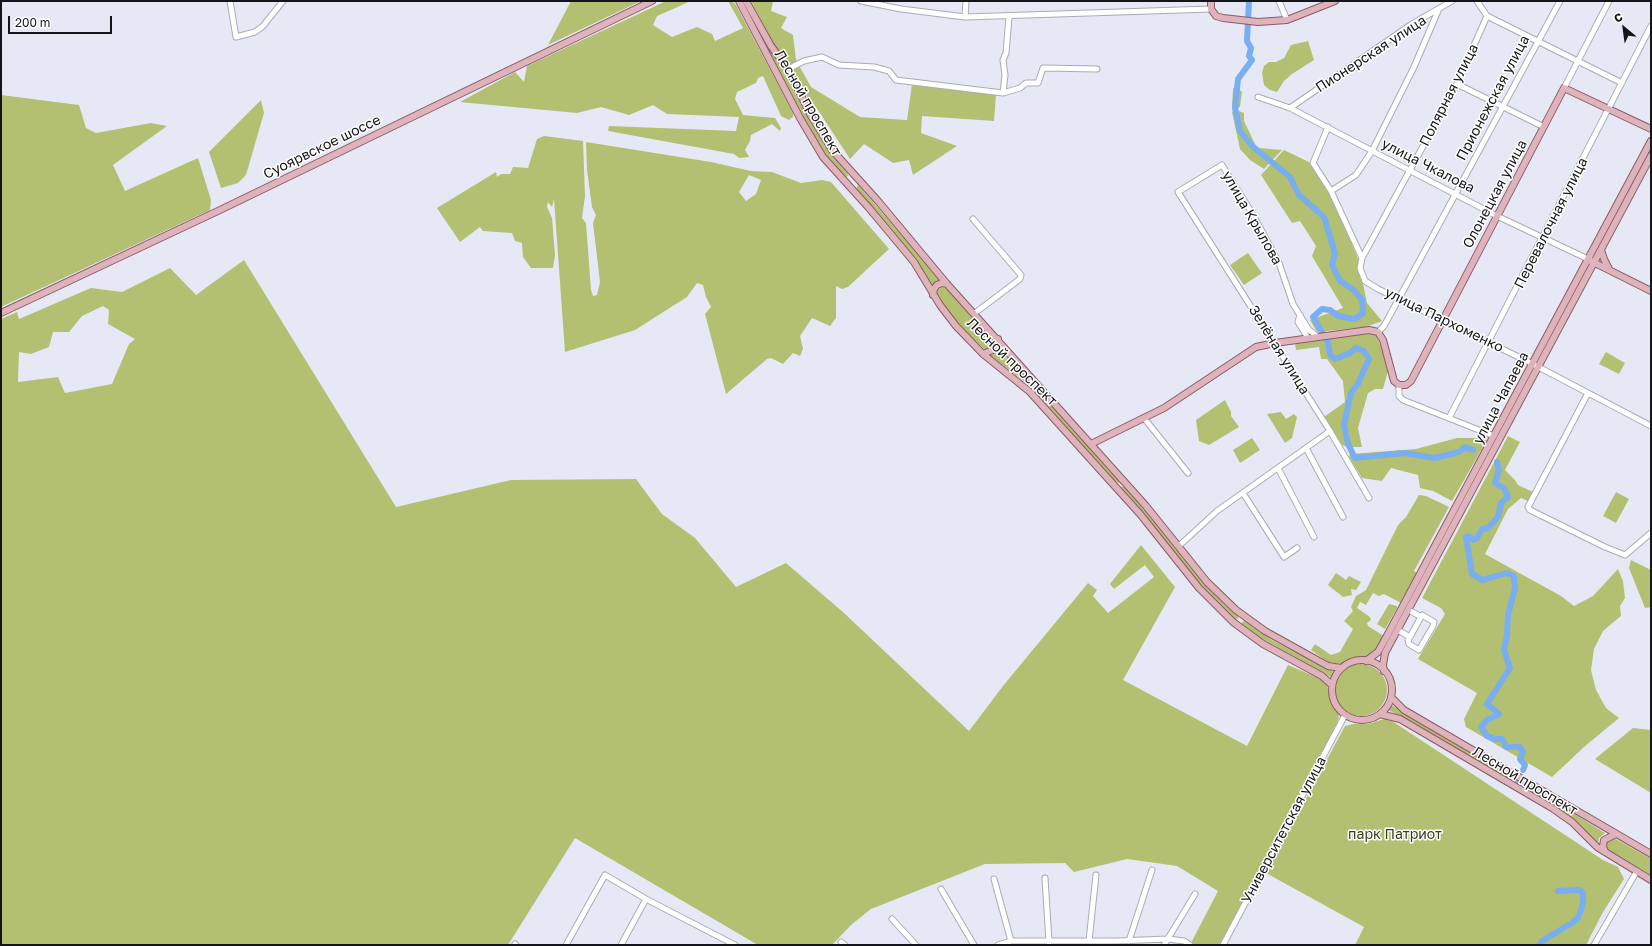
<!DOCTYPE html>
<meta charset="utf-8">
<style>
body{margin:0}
#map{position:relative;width:1652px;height:946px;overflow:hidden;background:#e6e9f5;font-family:"Golos Text",sans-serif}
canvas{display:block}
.frame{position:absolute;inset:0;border:2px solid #141519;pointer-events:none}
.north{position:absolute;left:1604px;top:8px;width:40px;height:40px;-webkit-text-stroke:3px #fff;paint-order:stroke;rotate:331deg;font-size:11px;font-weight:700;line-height:16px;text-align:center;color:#141519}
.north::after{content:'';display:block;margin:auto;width:14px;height:18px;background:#141519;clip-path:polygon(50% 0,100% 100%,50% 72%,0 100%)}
.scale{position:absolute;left:8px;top:16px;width:104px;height:18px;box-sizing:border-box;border:2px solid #141519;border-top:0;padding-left:5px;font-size:12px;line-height:14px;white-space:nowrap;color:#141519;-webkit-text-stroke:3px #fff;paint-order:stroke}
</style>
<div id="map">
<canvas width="1652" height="946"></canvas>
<div class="frame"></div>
<div class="north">С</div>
<div class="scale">200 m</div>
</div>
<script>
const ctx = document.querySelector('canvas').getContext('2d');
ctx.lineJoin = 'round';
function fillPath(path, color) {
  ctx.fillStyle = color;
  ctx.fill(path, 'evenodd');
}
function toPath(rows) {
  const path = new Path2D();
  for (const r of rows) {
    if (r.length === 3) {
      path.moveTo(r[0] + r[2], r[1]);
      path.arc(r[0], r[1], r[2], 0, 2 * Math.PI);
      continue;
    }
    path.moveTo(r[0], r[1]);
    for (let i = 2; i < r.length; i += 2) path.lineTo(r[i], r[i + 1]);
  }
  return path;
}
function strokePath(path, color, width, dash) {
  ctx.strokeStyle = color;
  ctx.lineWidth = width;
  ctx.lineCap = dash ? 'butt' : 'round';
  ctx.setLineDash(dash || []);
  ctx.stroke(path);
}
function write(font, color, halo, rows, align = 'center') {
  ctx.font = font + ' "Golos Text",sans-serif';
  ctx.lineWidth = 3;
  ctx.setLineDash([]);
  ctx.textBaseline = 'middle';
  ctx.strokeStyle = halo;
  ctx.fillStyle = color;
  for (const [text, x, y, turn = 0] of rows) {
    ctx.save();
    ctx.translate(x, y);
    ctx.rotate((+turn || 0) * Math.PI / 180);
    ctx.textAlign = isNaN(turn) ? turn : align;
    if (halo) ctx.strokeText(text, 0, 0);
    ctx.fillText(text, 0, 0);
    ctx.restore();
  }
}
const green = toPath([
 [571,1,641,1,548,45],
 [666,1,691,1,657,16,653,25,672,37,697,27,712,34,715,41,743,28,728,1,732,1,736,5,793,113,793,117,789,120,781,116,763,76,758,78,756,83,737,92,735,99,743,115,775,118,781,128,780,131,772,124,751,135,750,141,745,150,749,157,739,158,734,154,608,131,609,126,736,131,739,117,667,114,653,105,629,115,601,107,577,113,460,102,515,72,524,82,527,66],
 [742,1,782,68,809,120,826,148,848,174,847,177,843,177,830,161,805,121],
 [751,1,773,1,771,11,787,17,781,28,793,35,796,60,811,87,860,117,907,120,912,84,996,95,994,121,922,116,921,133,957,146,913,175,909,160,893,163,864,144,850,159,818,110,808,99,794,72,774,45],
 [1308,41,1314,60,1292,74,1284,81,1277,92,1270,90,1264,85,1262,73,1264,66,1269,62,1276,62,1284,58,1291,45],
 [1233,88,1239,89,1242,92,1240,107,1238,108,1232,106],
 [1,95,79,105,86,128,96,133,151,123,167,126,113,165,125,191,198,158,211,200,210,210,1,307],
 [261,100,264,113,246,175,238,183,221,188,209,152],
 [1239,111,1244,113,1244,121,1255,144,1259,148,1282,150,1264,169,1250,160,1240,149,1232,112],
 [544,136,583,141,585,196,582,218,586,223,591,290,593,296,597,295,600,282,593,223,596,215,592,207,587,170,586,142,711,162,751,171,772,172,801,183,822,180,831,182,889,249,848,287,842,289,836,286,836,318,830,326,812,318,800,336,803,349,800,356,793,353,783,364,771,358,767,359,726,394,705,314,711,307,706,297,703,285,697,283,687,297,635,330,565,352,554,199,552,207,548,202,547,207,552,218,555,255,553,268,531,268,523,257,522,243,515,241,512,233,483,231,480,227,460,242,437,208,496,172,497,177,501,174,510,174,513,167,528,168,537,139],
 [749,175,761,180,756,194,746,201,739,192],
 [1284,150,1313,164,1334,199,1358,259,1367,303,1382,321,1366,327,1317,332,1310,320,1343,308,1312,256,1316,246,1300,221,1292,223,1261,175],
 [858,185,941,280,932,287,914,257,856,189],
 [1248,253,1262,273,1244,285,1230,265],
 [244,260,396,507,511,480,636,479,662,514,695,538,736,587,786,563,844,613,969,731,1003,686,1088,583,1097,590,1093,596,1108,613,1154,577,1145,565,1114,589,1110,584,1141,545,1175,587,1123,680,1247,746,1288,665,1321,679,1327,685,1333,706,1338,711,1339,717,1336,726,1220,945,1190,945,1218,891,1177,866,1127,859,1074,872,1065,863,985,864,871,909,851,925,832,945,758,945,575,838,508,945,1,945,1,319,17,312,19,319,91,288,122,292,170,268,196,295],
 [103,306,109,310,108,324,135,339,129,344,112,384,65,393,58,377,18,382,19,352,31,354,49,347,53,332,69,332,82,316],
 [943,287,947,289,993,337,994,345,992,348,988,350,983,348,957,322,938,298,936,294,939,289],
 [1369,334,1376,335,1383,352,1388,371,1383,389,1375,389,1368,393,1358,428,1362,447,1350,447,1341,445,1324,417,1345,402,1343,381,1327,359,1321,359,1319,347,1296,350,1295,343],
 [1000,347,1031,383,1029,385,990,355,995,354],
 [1606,352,1625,363,1619,374,1599,364],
 [1039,389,1070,427,1097,454,1119,480,1119,483,1115,482,1036,393,1036,390],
 [1225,400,1231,412,1231,416,1239,427,1209,445,1199,441,1196,420],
 [1281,412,1286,419,1294,414,1297,417,1292,438,1285,443,1267,414],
 [1508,436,1520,442,1505,470,1515,480,1518,485,1533,492,1528,501,1521,498,1508,509,1485,554,1561,596,1574,606,1593,596,1618,569,1623,581,1625,598,1620,606,1621,616,1603,631,1594,649,1591,670,1596,690,1606,708,1619,718,1584,747,1552,777,1466,727,1464,719,1477,693,1418,659,1445,614,1441,608,1422,598],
 [1252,438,1260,450,1240,463,1233,450],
 [1457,438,1479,438,1487,440,1452,501,1433,491,1420,488,1418,475,1391,468,1382,481,1362,478,1349,457,1350,454,1416,449],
 [1124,486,1166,535,1192,569,1226,606,1238,615,1238,619,1234,619,1198,582,1150,521,1120,488],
 [1616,492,1629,499,1616,523,1603,516],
 [1419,495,1426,496,1449,507,1414,571,1417,573,1401,603,1384,594,1379,596,1373,593,1366,605,1360,602,1357,608,1370,617,1371,620,1367,623,1368,626,1384,636,1377,648,1368,657,1351,659,1340,664,1328,662,1311,650,1315,644,1331,655,1340,652,1353,629,1344,621,1353,611,1351,607,1356,596,1366,590,1398,525,1406,517],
 [1631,560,1651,570,1651,607,1645,608,1629,568],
 [1336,573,1346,580,1349,576,1361,582,1356,590,1351,589,1352,595,1343,597,1328,585],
 [1389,604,1397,606,1397,608,1385,629,1377,624],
 [1245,621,1272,640,1334,672,1331,677,1257,636,1242,625,1242,622],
 [1361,690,26],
 [1390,704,1511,778,1508,782,1387,709],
 [1384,719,1389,719,1603,860,1618,867,1624,879,1603,912,1586,945,1355,945,1364,927,1266,873,1345,726,1353,724,1368,724],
 [1633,728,1651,730,1651,793,1595,759],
 [1529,786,1605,833,1599,838,1598,844,1572,820,1527,790],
 [1614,838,1651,859,1651,876,1606,851,1604,841]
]);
const stream = toPath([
 [12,317,17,322]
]);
const river = toPath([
 [1249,1,1247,41,1251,48,1249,56,1252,60,1238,79,1235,108,1240,131,1252,146,1290,177,1299,195,1324,217,1335,253,1332,265,1340,281,1354,290,1362,300,1363,313,1355,319,1338,316,1330,310,1322,309,1313,317,1328,342,1330,355,1335,359,1350,353,1356,348,1364,351,1369,359,1358,384,1351,393,1344,425,1348,444,1355,458,1404,453,1435,458,1459,452,1465,447,1473,450],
 [1497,462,1499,470,1495,483,1504,488,1508,497,1501,503,1498,517,1488,528,1482,529,1477,538,1473,540,1469,536,1466,537,1472,574,1483,580,1506,573,1514,576,1515,588,1508,615,1507,635,1504,650,1510,668,1487,704,1499,714,1487,720,1481,727,1487,736,1495,739,1502,739,1506,747,1520,747,1523,752,1520,759,1525,765,1523,770],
 [1516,782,1517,780],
 [1539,945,1542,941,1572,923,1578,918,1581,910,1583,902,1583,893,1580,890,1558,891]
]);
const minor = toPath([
 [230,1,236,37,255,32,263,26,283,1],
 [861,1,901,9,965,17,1211,9],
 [1279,1,1287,20],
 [1477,1,1487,16,1622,83],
 [965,17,966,1],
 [788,69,804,61,822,57,839,65,874,67,889,71,896,80,1003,93,1020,88,1026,83,1038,83,1043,68,1097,69],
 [1457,84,1544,127],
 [1564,88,1609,1],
 [1003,93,1005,75,1003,60,1006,53,1009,17],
 [1258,97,1290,108,1497,216,1588,259],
 [1290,108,1412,24,1452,1],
 [1328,127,1313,163,1331,191,1362,258,1360,268,1365,281,1378,289,1527,361,1651,426],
 [1331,191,1356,175,1372,151,1414,67,1438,11],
 [973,219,1021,275,1020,279,975,313],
 [1362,258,1457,84,1487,16],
 [1300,315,1298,322,1308,338],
 [1378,332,1384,326,1560,1],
 [1318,337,1309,330,1293,304,1279,263,1252,213,1222,165,1178,192,1330,431,1369,498],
 [1399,385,1399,396,1403,400,1494,436],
 [1588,393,1528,507,1530,510,1605,547,1625,555,1651,533],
 [1144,418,1188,473],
 [1449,418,1651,26],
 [1306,448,1343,517],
 [1278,468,1314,537],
 [1243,493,1284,557,1297,548],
 [1179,546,1217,511,1330,431],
 [1409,610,1421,617],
 [1398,630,1410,637,1422,615,1434,622,1433,626,1419,650,1409,644,1408,640,1410,637],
 [1045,878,1049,942],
 [994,879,1011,941],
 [941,889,974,945],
 [892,919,916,945],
 [1089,941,1096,875],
 [1129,941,1152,870],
 [841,942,845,945],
 [515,944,516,945],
 [566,945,605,875,646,899,735,945],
 [621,945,646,899],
 [998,945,1011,941,1117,941,1168,939,1184,941,1190,945],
 [1164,945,1195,894],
 [1223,945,1345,715],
 [1594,945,1637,871]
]);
const major = toPath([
 [739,1,800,118,823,157,869,208,914,262,940,305,956,326,983,354,1030,392,1140,514,1199,588,1233,622,1263,644,1322,676,1332,685],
 [746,1,771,46,788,69,811,116,832,150,878,201,947,284,1146,506,1207,582,1236,610,1265,631,1328,666,1341,668],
 [1211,1,1211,9,1216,16,1223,18,1258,22,1287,20,1335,1],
 [1601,250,1604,259,1609,269],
 [1591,261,1651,291],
 [933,295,934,289,937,285,942,283,947,284],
 [1,313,220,210,652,1],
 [983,354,995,349,998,344,998,339],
 [1091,444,1164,408,1256,347,1275,343,1369,330,1378,332,1383,340,1394,381,1399,385,1406,385,1411,381,1564,88,1651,129],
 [1362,690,30],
 [1366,661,1378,652,1388,634,1651,141],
 [1384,671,1383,665,1385,653,1651,156],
 [1391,697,1404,710,1651,854],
 [1380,714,1400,719,1552,808,1572,822,1597,847,1651,880],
 [1605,852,1603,846,1604,840,1616,834]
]);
const streetNames = [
 ["Пионерская улица",1371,54,-33],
 ["Полярная улица",1449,95,-63],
 ["Прионежская улица",1493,98,-62],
 ["Лесной проспект",808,103,60],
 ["Суоярвское шоссе",322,147,-26],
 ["улица Чкалова",1428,166,27],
 ["Олонецкая улица",1495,194,-62],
 ["улица Крылова",1252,218,60],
 ["Перевалочная улица",1551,223,-63],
 ["улица Пархоменко",1444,320,26],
 ["Зелёная улица",1279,350,58],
 ["Лесной проспект",1012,362,44],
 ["улица Чапаева",1501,398,-62],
 ["Лесной проспект",1525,781,31],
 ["Университетская улица",1284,830,-62]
];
const parkNames = [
 ["парк Патриот",1395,835]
];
fillPath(green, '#b3c071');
strokePath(stream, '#79aef1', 1);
strokePath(river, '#79aef1', 6);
strokePath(minor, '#a9acb7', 7);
strokePath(major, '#8a5b64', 8);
strokePath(minor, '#fff', 5);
strokePath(major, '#dfb3bb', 6);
write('14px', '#141519', '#fff', streetNames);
write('14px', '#383d18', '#fff', parkNames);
</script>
